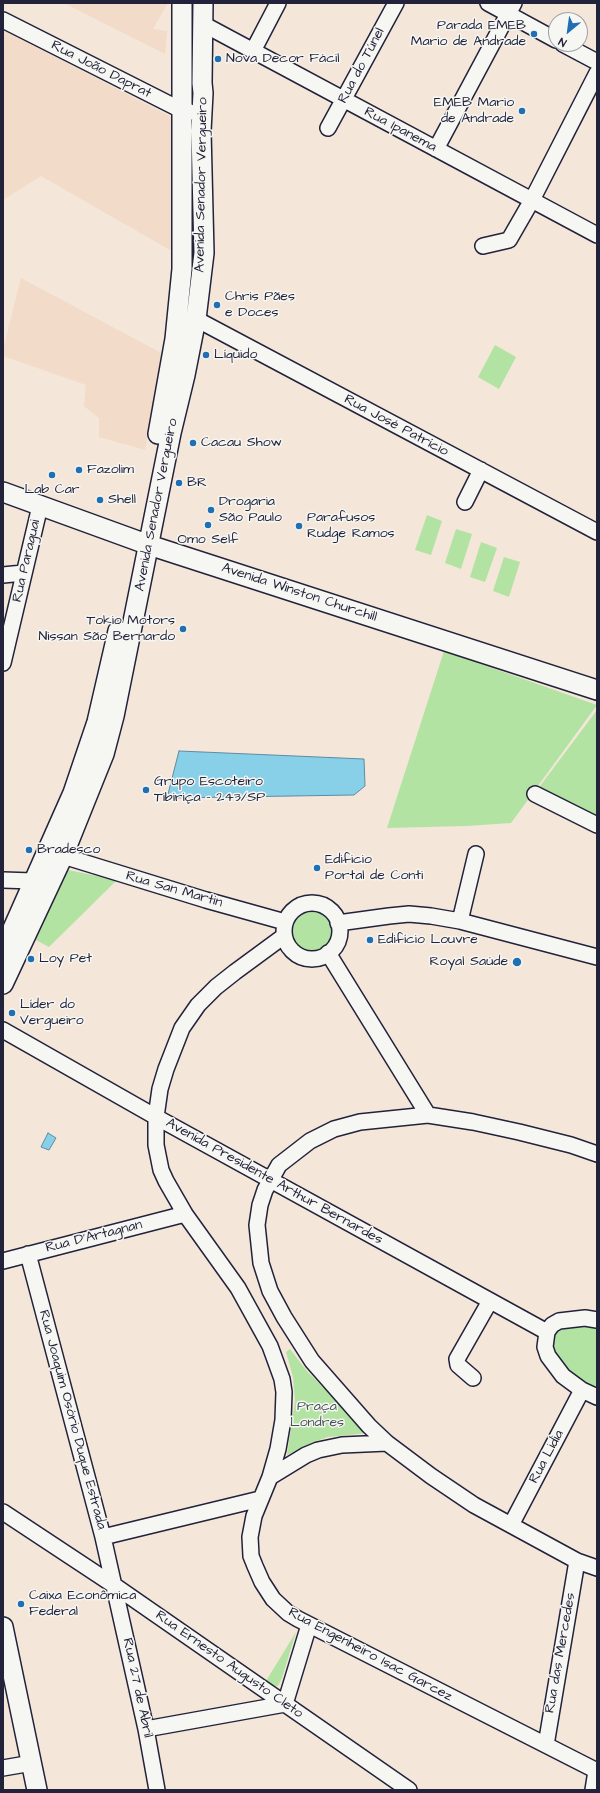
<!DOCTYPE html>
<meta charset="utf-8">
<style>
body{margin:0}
#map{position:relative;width:600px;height:1793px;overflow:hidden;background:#f4e6d9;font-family:"Architects Daughter",sans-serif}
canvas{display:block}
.frame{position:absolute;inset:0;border:4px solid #22223b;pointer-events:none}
.north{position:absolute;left:548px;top:12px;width:40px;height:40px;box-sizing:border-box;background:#f6f6f2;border:1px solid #a1a1a9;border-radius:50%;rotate:209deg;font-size:11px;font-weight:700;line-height:16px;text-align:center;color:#22223b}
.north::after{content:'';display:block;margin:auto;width:14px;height:18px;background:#1f6fb2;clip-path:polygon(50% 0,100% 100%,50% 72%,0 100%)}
</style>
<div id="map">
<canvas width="600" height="1793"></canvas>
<div class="frame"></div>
<div class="north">N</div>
</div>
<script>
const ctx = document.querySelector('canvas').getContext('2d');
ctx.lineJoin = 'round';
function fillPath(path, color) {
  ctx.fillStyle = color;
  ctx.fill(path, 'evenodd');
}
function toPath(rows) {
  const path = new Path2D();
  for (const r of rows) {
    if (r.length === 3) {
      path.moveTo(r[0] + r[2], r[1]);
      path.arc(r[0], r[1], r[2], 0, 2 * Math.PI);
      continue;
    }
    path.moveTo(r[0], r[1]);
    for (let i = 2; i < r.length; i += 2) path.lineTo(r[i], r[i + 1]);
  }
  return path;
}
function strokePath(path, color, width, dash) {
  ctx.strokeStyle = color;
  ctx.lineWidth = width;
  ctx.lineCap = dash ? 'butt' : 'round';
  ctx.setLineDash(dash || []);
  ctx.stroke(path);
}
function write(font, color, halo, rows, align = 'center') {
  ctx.font = font + ' "Architects Daughter",sans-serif';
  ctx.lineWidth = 3;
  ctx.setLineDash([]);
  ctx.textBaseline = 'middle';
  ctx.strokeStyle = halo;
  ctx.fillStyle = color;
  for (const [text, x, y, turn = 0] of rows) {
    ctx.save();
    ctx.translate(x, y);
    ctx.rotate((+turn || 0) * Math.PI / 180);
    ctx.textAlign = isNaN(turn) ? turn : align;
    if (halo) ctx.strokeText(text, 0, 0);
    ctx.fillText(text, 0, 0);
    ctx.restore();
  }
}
const built = toPath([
 [64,3,168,3,153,29,167,31,165,54],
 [3,30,179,121,176,246,170,250,41,176,3,200],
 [21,278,163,354,145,450,99,437,99,418,84,406,86,385,3,356,3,350]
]);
const green = toPath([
 [495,345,516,357,499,389,478,377],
 [427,515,442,521,431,555,415,550],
 [456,529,472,534,461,569,445,563],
 [481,542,497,548,485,582,470,577],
 [504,557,520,562,509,597,493,591],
 [444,651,597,705,511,823,467,826,387,828],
 [597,710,597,817,537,790],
 [68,870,117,880,49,947,36,940],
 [312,931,26],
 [597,1324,597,1388,580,1380,555,1362,548,1333,553,1327],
 [290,1349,306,1370,368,1433,328,1437,313,1442,287,1455,295,1401,293,1377,286,1352],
 [296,1632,282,1678,278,1686,275,1686,266,1681]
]);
const water = toPath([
 [179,751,364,759,365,786,354,795,167,798,179,751],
 [48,1133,56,1138,49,1150,41,1147,48,1133]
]);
const minor = toPath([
 [488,3,556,40],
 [3,20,183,111,190,112],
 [203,24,597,235],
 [563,44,597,62],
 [253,51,278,3],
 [328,128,396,3],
 [436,149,514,3],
 [483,246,509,240,532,200,597,73],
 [196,319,597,532],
 [465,502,481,470],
 [3,575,23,573],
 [3,663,40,506],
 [535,794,597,825],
 [63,856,206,900,285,922],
 [3,880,33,881],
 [312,931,28],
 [460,921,476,854],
 [338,923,389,916,409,914,431,916,460,921,597,957],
 [284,936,235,972,216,987,198,1005,182,1028,166,1069,160,1089,156,1117,156,1145,161,1170,166,1181,185,1214,238,1288,270,1346,282,1379,284,1392,283,1420,278,1449,270,1477,254,1516,250,1537,251,1556,255,1566,262,1582,273,1599,288,1613,298,1619,597,1771],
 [328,953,428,1115],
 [3,1030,156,1117,547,1332],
 [597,1154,571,1145,519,1132,473,1122,428,1115,360,1122,334,1129,310,1141,279,1165,265,1190,260,1205,257,1225,261,1263,270,1291,284,1317,312,1361,369,1426,387,1443,431,1476,474,1505,577,1561,597,1568],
 [28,1254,103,1537,146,1729,157,1790],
 [3,1261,185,1214],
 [597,1320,585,1318,559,1321,552,1325,547,1332,545,1347,548,1356,563,1376,582,1390,597,1397],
 [473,1378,458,1365,457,1359,490,1301],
 [270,1477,306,1455,318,1450,342,1445,387,1443],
 [3,1512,115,1586,409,1790],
 [511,1525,582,1390],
 [103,1537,260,1499],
 [146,1729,285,1704,309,1625],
 [546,1745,577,1561],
 [3,1768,32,1763],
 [593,1790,596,1771]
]);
const major = toPath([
 [158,434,175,339,182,269,182,3],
 [3,492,149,545,597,690],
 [3,951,73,793,97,722,118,631],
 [3,984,63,856,104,754,114,716,171,433,185,375,196,319,204,253,201,131,203,93,202,83,203,3],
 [3,1627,37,1790]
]);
const markers = [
 [534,34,4,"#1f6fb2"],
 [218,59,4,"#1f6fb2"],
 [522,111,4,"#1f6fb2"],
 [217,305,4,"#1f6fb2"],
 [206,355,4,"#1f6fb2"],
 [193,443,4,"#1f6fb2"],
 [79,470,4,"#1f6fb2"],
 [52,475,4,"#1f6fb2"],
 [179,483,4,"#1f6fb2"],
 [100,500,4,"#1f6fb2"],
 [211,510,4,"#1f6fb2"],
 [208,525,4,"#1f6fb2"],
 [299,526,4,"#1f6fb2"],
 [183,629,4,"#1f6fb2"],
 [146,790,4,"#1f6fb2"],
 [29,850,4,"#1f6fb2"],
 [317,868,4,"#1f6fb2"],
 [370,940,4,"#1f6fb2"],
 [31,959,4,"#1f6fb2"],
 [517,962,5,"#1f6fb2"],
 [12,1013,4,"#1f6fb2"],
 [21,1604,4,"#1f6fb2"]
];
const poiNames = [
 ["Parada EMEB",526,26,"right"],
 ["Mario de Andrade",526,42,"right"],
 ["Nova Decor Fácil",226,59],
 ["EMEB Mario",514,103,"right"],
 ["de Andrade",514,119,"right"],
 ["Chris Pães",225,297],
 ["e Doces",225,313],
 ["Líquido",214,355],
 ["Cacau Show",201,443],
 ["Fazolim",87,470],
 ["BR",187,483],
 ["Lab Car",52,490,"center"],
 ["Shell",108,500],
 ["Drogaria",219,502],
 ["São Paulo",219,518],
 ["Parafusos",307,518],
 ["Rudge Ramos",307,534],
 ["Omo Self",208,540,"center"],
 ["Tokio Motors",175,621,"right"],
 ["Nissan São Bernardo",175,637,"right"],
 ["Grupo Escoteiro",154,782],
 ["Tibiriça - 243/SP",154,798],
 ["Bradesco",37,850],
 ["Edificio",325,860],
 ["Portal de Conti",325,876],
 ["Edifício Louvre",378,940],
 ["Loy Pet",39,959],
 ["Royal Saúde",508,962,"right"],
 ["Líder do",20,1005],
 ["Vergueiro",20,1021],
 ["Caixa Econômica",29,1596],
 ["Federal",29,1612]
];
const streetNames = [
 ["Rua do Túnel",362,66,-62],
 ["Rua João Daprat",101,70,27],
 ["Rua Ipanema",400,130,28],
 ["Avenida Senador Vergueiro",202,185,-89],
 ["Rua José Patrício",396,426,28],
 ["Avenida Senador Vergueiro",157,505,-79],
 ["Rua Paraguai",27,561,-77],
 ["Avenida Winston Churchill",299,593,18],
 ["Rua San Martin",174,890,16],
 ["Avenida Presidente Arthur Bernardes",274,1182,29],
 ["Rua D'Artagnan",94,1237,-14],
 ["Rua Joaquim Osório Duque Estrada",72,1420,75],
 ["Rua Lidia",547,1457,-62],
 ["Rua das Mercedes",561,1653,-80],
 ["Rua Engenheiro Isac Garcez",370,1655,28],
 ["Rua Ernesto Augusto Cleto",229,1665,35],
 ["Rua 27 de Abril",137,1688,78]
];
const parkNames = [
 ["Praça",317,1407],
 ["Londres",317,1423]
];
fillPath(built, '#f2dbc8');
fillPath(green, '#b3e3a2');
fillPath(water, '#87d0e8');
strokePath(water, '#5f8aa3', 1);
strokePath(minor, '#22223b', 18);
strokePath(major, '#22223b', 22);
strokePath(minor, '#f6f6f2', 15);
strokePath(major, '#f6f6f2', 19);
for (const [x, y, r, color] of markers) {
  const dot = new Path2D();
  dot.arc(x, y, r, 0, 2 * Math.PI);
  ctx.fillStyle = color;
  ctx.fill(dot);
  strokePath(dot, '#f6f6f2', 1.5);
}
write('14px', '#22223b', '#f6f6f2', poiNames, 'left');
write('14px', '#22223b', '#f6f6f2', streetNames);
write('14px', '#465255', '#f6f6f2', parkNames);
</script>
